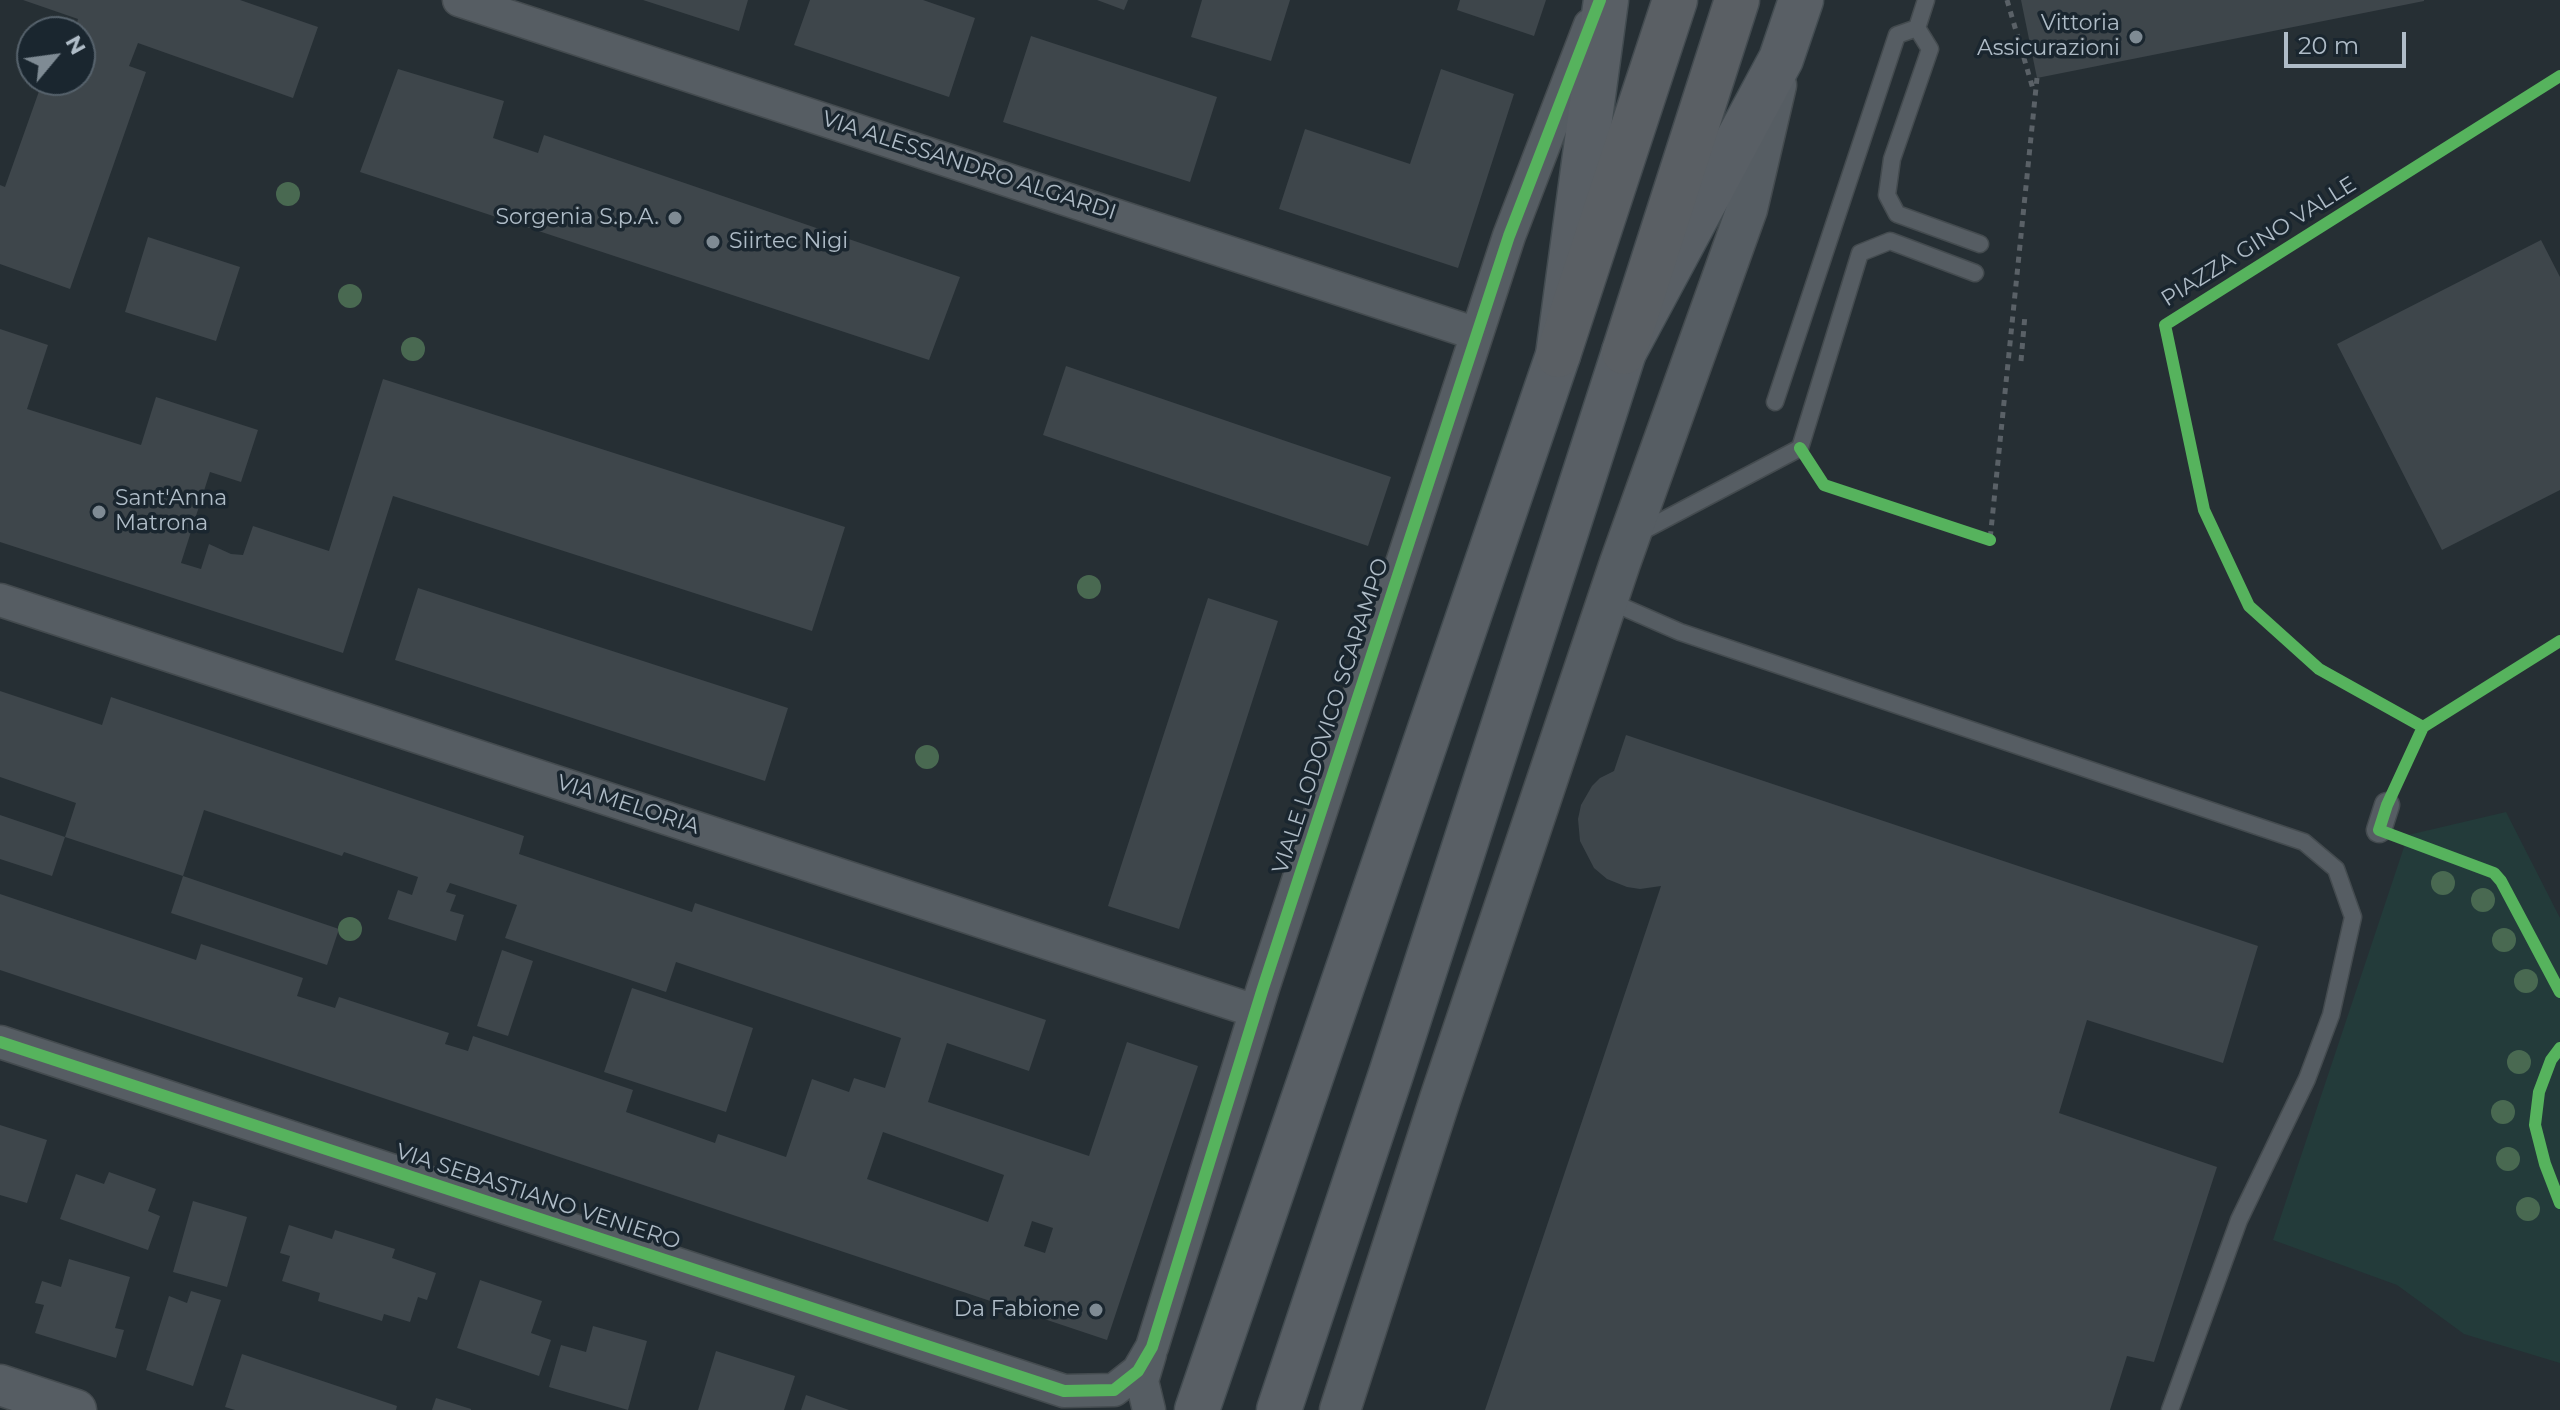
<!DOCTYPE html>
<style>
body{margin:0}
#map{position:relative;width:2560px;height:1410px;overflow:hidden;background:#262f34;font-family:Montserrat,sans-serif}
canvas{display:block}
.north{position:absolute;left:16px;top:16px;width:80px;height:80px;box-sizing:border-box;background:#1a262f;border:2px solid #56626c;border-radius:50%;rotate:61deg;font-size:22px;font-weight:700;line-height:32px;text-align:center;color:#afbcc7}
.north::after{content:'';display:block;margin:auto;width:28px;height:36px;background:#7f8b94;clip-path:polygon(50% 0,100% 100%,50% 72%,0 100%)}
.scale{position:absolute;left:2284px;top:32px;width:122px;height:36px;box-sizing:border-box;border:4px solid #afbcc7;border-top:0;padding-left:10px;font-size:24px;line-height:28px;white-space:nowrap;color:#afbcc7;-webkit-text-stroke:6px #1a262f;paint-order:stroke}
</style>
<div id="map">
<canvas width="2560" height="1410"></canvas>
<div class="north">N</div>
<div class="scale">20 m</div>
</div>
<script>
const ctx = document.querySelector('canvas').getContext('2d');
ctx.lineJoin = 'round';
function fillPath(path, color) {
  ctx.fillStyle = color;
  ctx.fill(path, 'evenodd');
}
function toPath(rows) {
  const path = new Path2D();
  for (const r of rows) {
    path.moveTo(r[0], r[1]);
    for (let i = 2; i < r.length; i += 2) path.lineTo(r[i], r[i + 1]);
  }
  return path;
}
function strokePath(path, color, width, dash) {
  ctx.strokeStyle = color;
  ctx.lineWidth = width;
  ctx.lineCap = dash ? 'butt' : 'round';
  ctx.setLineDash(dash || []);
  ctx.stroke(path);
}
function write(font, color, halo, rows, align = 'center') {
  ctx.font = font + ' Montserrat,sans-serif';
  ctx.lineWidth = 7;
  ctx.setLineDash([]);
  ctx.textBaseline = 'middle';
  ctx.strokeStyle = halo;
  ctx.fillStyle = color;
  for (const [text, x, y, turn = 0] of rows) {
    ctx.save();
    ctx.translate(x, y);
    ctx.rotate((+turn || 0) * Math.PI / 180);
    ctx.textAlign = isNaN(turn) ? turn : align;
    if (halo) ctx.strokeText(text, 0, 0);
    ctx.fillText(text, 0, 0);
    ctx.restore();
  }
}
const green = toPath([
 [2506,812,2560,918,2560,1363,2464,1334,2397,1285,2273,1240,2408,835]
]);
const building = toPath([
 [23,0,240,0,318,27,293,98,138,43,129,66,146,72,70,289,0,264,0,185,5,187,43,80,80,80,80,32,74,32,78,19],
 [643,0,748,0,739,31],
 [810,0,923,0,975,18,949,97,794,45],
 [1097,0,1128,0,1124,10],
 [1202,0,1290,0,1271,61,1191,37],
 [1460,0,1546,0,1534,36,1457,10],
 [2021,0,2424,0,2424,1,2037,78],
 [1031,36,1217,97,1190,182,1003,122],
 [398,69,504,101,493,138,538,153,544,135,960,277,929,360,360,172],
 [1441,69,1514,94,1458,268,1279,209,1305,129,1410,164],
 [148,237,240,267,216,341,125,312],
 [2541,240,2560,277,2560,490,2442,550,2337,344],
 [0,329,48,345,27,409,141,445,156,397,258,430,241,482,210,472,181,563,201,569,209,544,231,554,243,555,253,526,329,551,383,379,845,527,812,631,393,496,343,653,0,542],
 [1066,366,1391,477,1368,546,1043,435],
 [418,588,788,708,765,781,395,660],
 [1208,598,1278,621,1179,929,1108,906],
 [0,691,102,725,111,697,524,836,519,854,692,912,695,903,1046,1020,1029,1071,947,1043,928,1102,1089,1156,1127,1042,1198,1066,1107,1340,0,970,0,894,196,960,201,944,303,978,297,996,335,1008,339,997,449,1033,445,1044,468,1051,473,1036,633,1090,626,1112,715,1143,718,1134,786,1157,812,1079,849,1092,854,1078,885,1088,901,1038,676,962,666,992,505,938,517,905,450,883,446,892,456,895,450,911,464,915,456,941,388,919,398,890,412,895,418,877,344,852,342,856,204,810,183,876,339,929,327,965,171,913,183,876,65,837,76,803,0,777],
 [883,1132,1004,1175,988,1222,867,1179],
 [1032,1221,1053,1228,1045,1253,1024,1246],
 [1626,735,2258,946,2223,1063,2087,1020,2059,1113,2217,1167,2154,1362,2127,1356,2110,1410,1485,1410,1661,886,1640,889,1627,887,1607,879,1594,868,1580,841,1578,819,1581,805,1592,786,1600,778,1614,771],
 [0,815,65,837,52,876,0,859],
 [502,950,533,961,508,1036,477,1026],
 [632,988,753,1028,726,1112,604,1072],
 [0,1125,47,1140,27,1203,0,1195],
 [109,1172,156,1189,148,1211,160,1216,148,1250,60,1219,76,1174,104,1184],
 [193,1201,247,1217,227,1287,173,1272],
 [289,1225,332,1239,335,1230,395,1249,392,1258,436,1273,427,1300,418,1297,410,1322,384,1314,382,1321,318,1301,320,1293,282,1281,290,1256,280,1253],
 [69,1259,130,1277,115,1328,124,1330,116,1358,35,1333,44,1305,35,1303,42,1281,61,1287],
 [480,1280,542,1301,531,1333,551,1340,539,1376,457,1348],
 [191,1291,221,1300,193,1386,146,1370,169,1296,187,1303],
 [593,1326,647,1341,628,1410,549,1387,561,1345,586,1352],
 [716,1351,795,1376,784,1410,698,1410],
 [242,1354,397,1406,396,1410,235,1410,225,1407],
 [806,1395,849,1410,801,1410],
 [436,1398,471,1409,471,1410,432,1410]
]);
const path = toPath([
 [2007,0,2033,89],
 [2021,361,2025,315],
 [1816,473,1824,485,1990,540,2037,78],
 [2423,727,2319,669,2249,606,2204,510,2165,325,2560,76],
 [2401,776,2423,727,2560,641]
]);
const service = toPath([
 [1917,28,1930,49,1892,159,1887,195,1897,214,1980,244],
 [1917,28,1926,0],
 [1775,402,1897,35,1917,28],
 [1637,534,1800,448,1860,253,1890,241,1975,273],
 [1609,601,1680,632,2304,842,2336,869,2353,917,2331,1015,2307,1079,2239,1220,2170,1410]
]);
const pedestrian = toPath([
 [2379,830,2387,805]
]);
const minor = toPath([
 [459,0,1477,334],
 [0,600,1255,1011],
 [0,1042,1064,1391,1114,1390,1138,1371,1152,1347,1263,988,1509,236,1590,25],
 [1149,1410,1142,1381,1150,1354]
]);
const tertiary = toPath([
 [0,1385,76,1410],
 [1340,1410,1440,1099,1620,563,1747,209,1776,85]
]);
const primary = toPath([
 [1197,1410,1558,355,1606,0],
 [1279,1410,1391,1074,1624,352,1781,59,1801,0]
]);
const trunk = toPath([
 [1624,352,1737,0],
 [1558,355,1675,0]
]);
const cycleway = toPath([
 [1800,448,1824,485,1990,540],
 [2560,641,2423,727,2387,805,2379,830,2494,873,2501,881,2560,992],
 [2423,727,2319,669,2249,606,2204,510,2165,325,2560,76],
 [0,1042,1064,1391,1114,1390,1138,1371,1152,1347,1263,988,1509,236,1600,0],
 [2560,1048,2551,1060,2539,1092,2535,1125,2545,1164,2560,1203]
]);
const trees = [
 [288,194],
 [350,296],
 [413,349],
 [1089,587],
 [927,757],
 [2443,883],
 [2483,900],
 [350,929],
 [2504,940],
 [2526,981],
 [2519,1062],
 [2503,1112],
 [2508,1159],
 [2528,1209]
];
const markers = [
 [2136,37,8,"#7f8b94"],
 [675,218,8,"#7f8b94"],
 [713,242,8,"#7f8b94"],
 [99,512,8,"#7f8b94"],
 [1096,1310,8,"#7f8b94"]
];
const poiNames = [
 ["Vittoria",2120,24],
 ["Assicurazioni",2120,49],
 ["Sorgenia S.p.A.",659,218],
 ["Siirtec Nigi",729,242,"left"],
 ["Sant'Anna",115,499,"left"],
 ["Matrona",115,524,"left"],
 ["Da Fabione",1080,1310]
];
const streetNames = [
 ["VIA ALESSANDRO ALGARDI",969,166,18],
 ["PIAZZA GINO VALLE",2259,242,-32],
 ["VIALE LODOVICO SCARAMPO",1331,716,-72],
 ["VIA MELORIA",628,805,18],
 ["VIA SEBASTIANO VENIERO",538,1197,18]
];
fillPath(green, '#233b3a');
fillPath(building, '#3e464b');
strokePath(service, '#444b4f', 19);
strokePath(pedestrian, '#444b4f', 27);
strokePath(minor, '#444b4f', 35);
strokePath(tertiary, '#444b4f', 43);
strokePath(primary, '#434c51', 47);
strokePath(trunk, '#434b50', 47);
strokePath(path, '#5a6167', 5, [6, 6]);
strokePath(service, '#565d63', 16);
strokePath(pedestrian, '#565d63', 24);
strokePath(minor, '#565d63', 32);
strokePath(tertiary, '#565d63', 40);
strokePath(primary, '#595f65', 44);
strokePath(trunk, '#5a5f64', 44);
strokePath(cycleway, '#56b35d', 12);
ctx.fillStyle = '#496951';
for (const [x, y] of trees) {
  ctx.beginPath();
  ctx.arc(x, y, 12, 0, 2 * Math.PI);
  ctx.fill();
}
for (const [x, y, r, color] of markers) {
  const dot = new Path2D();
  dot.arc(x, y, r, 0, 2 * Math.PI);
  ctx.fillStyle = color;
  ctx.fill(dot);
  strokePath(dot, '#1a262f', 3);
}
write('22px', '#afbcc7', '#1a262f', poiNames, 'right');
write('22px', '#afbcc7', '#1a262f', streetNames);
</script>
